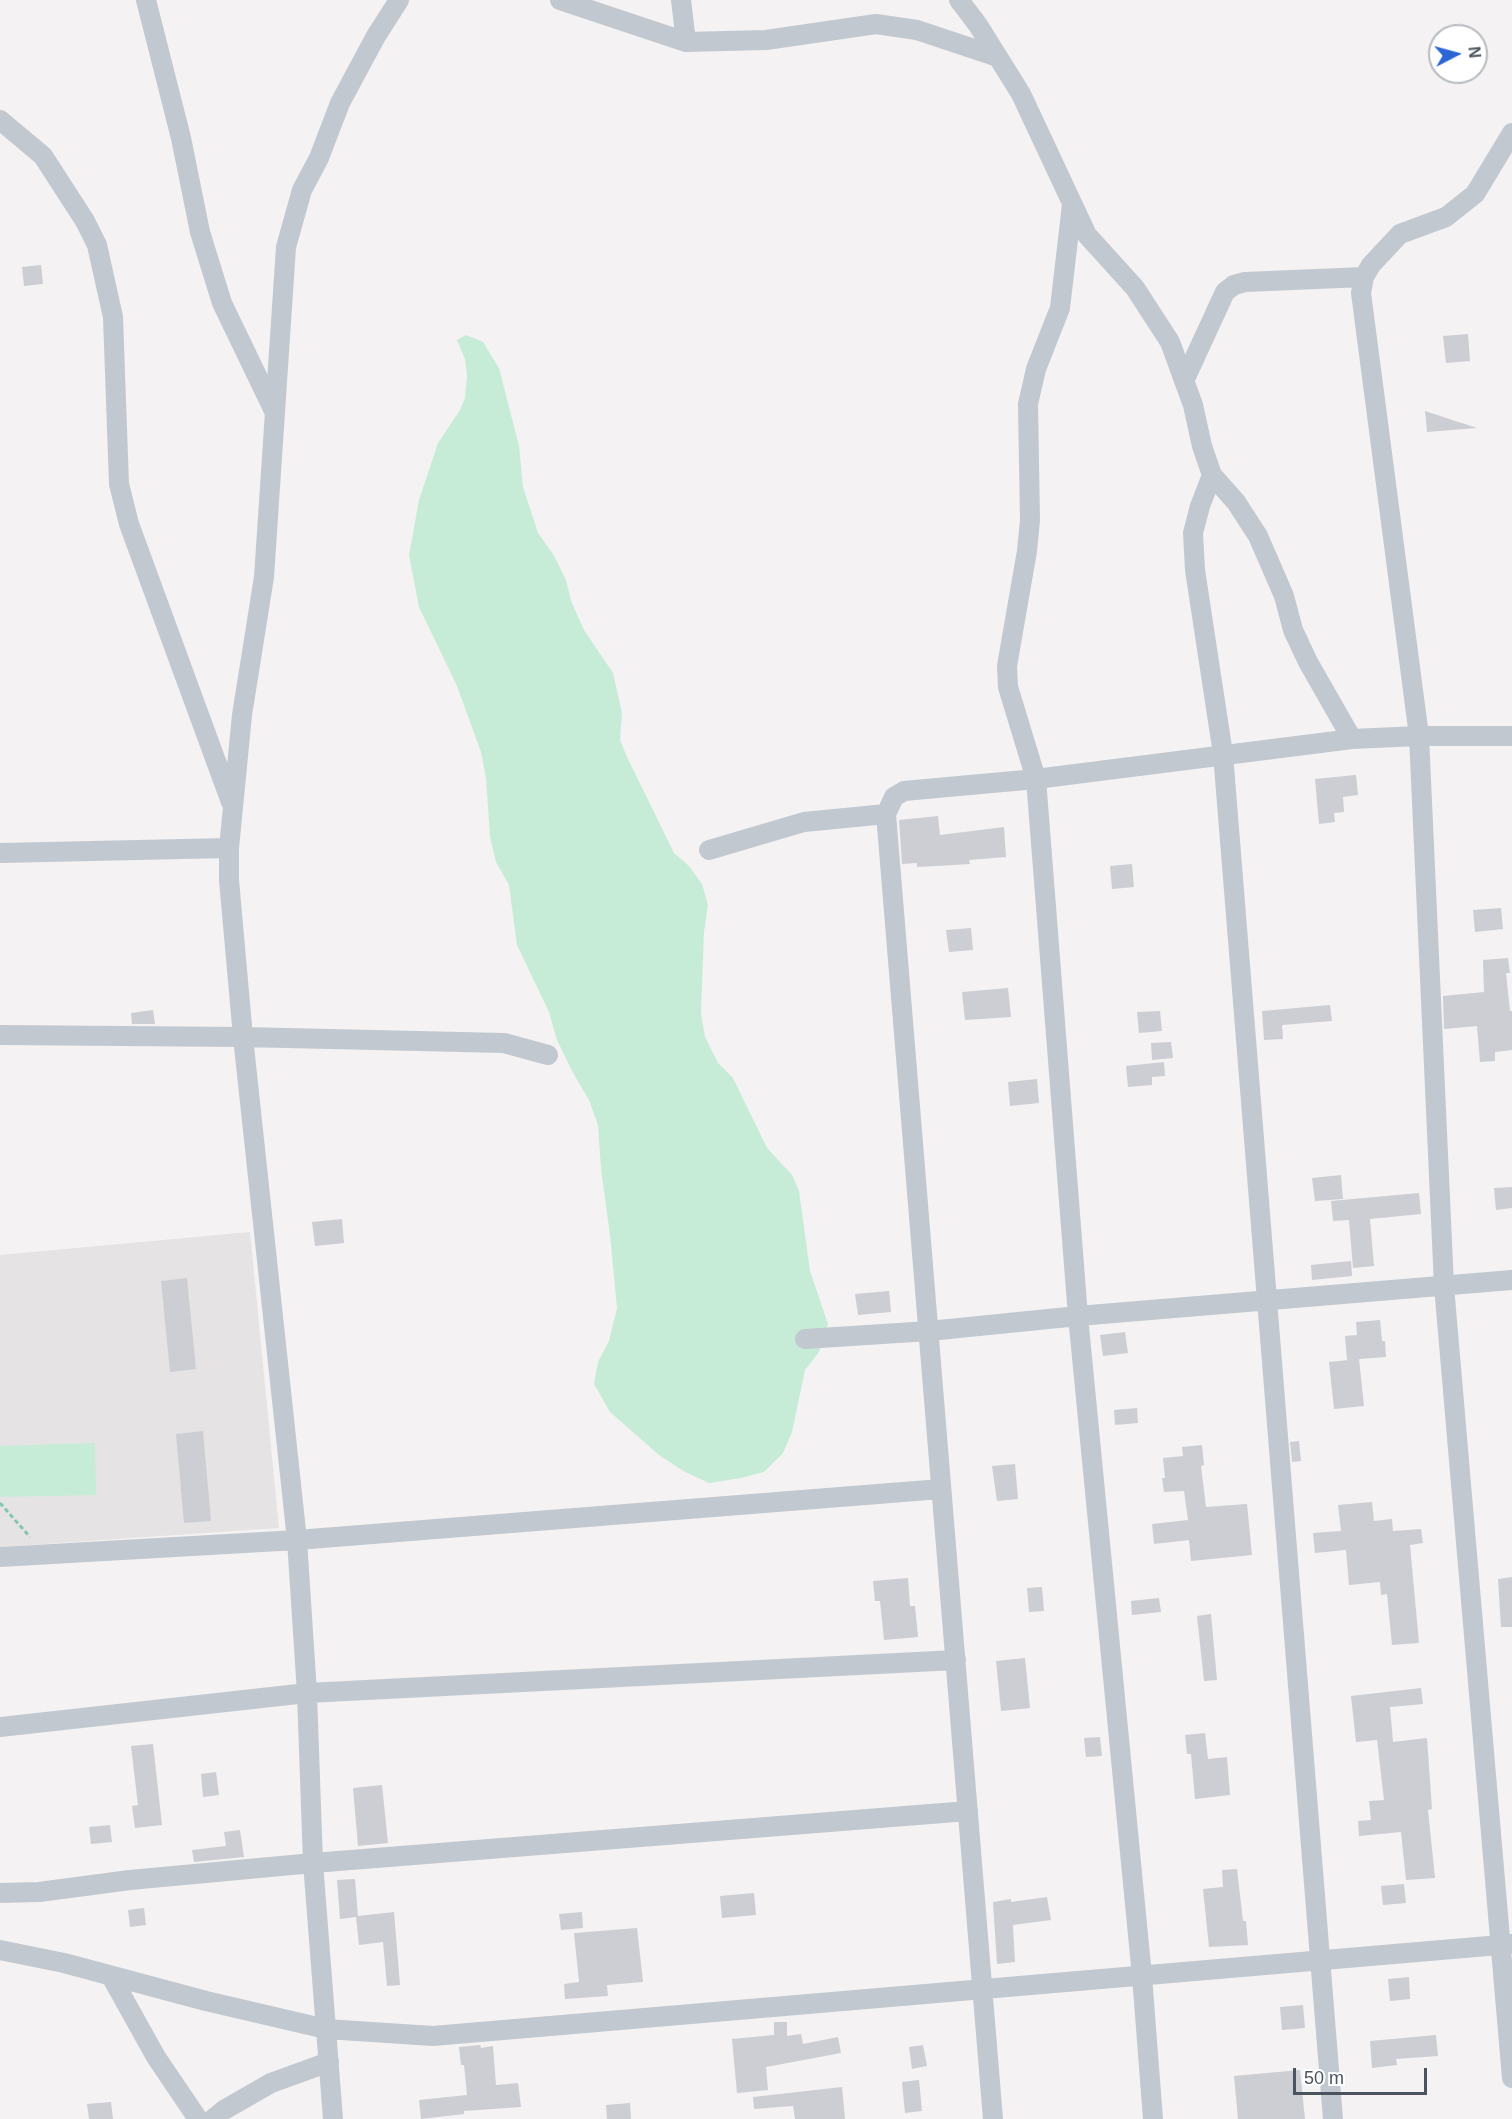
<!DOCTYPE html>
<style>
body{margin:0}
#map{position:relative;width:1512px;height:2119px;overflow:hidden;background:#f4f2f2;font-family:Arial,sans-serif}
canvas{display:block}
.north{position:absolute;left:1428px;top:24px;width:60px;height:60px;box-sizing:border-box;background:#fff;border:2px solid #b7babf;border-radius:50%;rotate:84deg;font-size:16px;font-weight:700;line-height:24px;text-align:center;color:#4b535e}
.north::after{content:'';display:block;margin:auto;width:21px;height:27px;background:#2c65d4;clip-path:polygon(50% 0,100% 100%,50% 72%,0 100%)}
.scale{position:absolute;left:1293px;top:2068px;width:134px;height:27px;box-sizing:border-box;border:3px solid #4b535e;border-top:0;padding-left:8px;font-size:18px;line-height:21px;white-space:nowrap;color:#4b535e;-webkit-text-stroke:4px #fff;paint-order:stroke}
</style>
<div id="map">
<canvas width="1512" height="2119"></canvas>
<div class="north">N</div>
<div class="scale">50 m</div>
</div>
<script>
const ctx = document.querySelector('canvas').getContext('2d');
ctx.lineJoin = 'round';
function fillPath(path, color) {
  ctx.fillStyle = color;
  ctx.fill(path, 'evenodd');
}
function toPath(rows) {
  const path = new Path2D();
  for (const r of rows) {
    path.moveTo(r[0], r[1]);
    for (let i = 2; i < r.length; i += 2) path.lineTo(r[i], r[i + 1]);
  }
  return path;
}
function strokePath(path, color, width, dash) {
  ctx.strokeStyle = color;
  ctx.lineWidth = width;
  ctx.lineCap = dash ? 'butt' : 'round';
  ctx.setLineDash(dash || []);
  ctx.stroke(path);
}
const education = toPath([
 [250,1232,279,1528,0,1547,0,1255]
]);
const green = toPath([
 [466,335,483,342,499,368,519,446,523,487,538,533,553,554,566,580,571,601,584,630,613,673,622,713,620,740,627,757,674,853,689,866,702,884,708,905,704,932,701,1013,705,1037,718,1063,733,1078,767,1148,792,1175,799,1191,810,1271,828,1324,819,1352,805,1370,792,1432,783,1453,764,1472,741,1478,709,1483,685,1472,659,1455,610,1412,594,1384,598,1362,609,1341,617,1308,610,1235,601,1169,598,1125,589,1100,572,1071,557,1040,549,1012,517,945,509,885,496,862,490,837,486,778,481,752,457,686,419,607,409,555,419,500,438,443,460,410,465,398,467,376,465,359,457,340],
 [95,1443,96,1495,0,1497,0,1446]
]);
const building = toPath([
 [41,265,43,284,24,286,22,267],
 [1468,334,1470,361,1446,363,1443,336],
 [1425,411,1477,428,1427,432],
 [1356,775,1358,795,1343,797,1344,812,1334,813,1335,822,1319,824,1315,779],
 [938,816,940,835,1004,827,1006,857,969,860,970,864,953,865,917,867,917,863,902,864,899,820],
 [1132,864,1134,887,1112,889,1110,866],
 [1501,908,1503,929,1475,932,1473,910],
 [971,928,973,950,949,952,946,930],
 [1508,958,1510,973,1506,973,1510,1011,1512,1011,1512,1050,1495,1052,1495,1061,1480,1062,1477,1026,1444,1029,1443,996,1484,992,1483,960],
 [1008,988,1011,1017,965,1020,962,992],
 [1330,1005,1332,1021,1282,1025,1283,1039,1264,1040,1262,1011],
 [153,1010,155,1024,132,1024,131,1013],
 [1160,1011,1162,1031,1139,1033,1137,1012],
 [1171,1042,1173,1058,1152,1060,1151,1043],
 [1164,1062,1165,1076,1152,1077,1152,1085,1128,1087,1126,1066],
 [1037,1079,1039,1103,1010,1106,1008,1082],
 [1341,1175,1343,1199,1315,1201,1312,1178],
 [1512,1187,1512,1208,1496,1210,1494,1188],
 [1419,1193,1421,1214,1370,1219,1374,1266,1353,1268,1349,1220,1333,1221,1331,1201],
 [342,1219,344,1243,315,1246,312,1222],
 [1351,1261,1352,1276,1312,1280,1311,1265],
 [187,1278,196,1369,170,1372,161,1281],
 [889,1291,891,1312,858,1315,855,1294],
 [1380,1320,1382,1341,1385,1341,1386,1357,1347,1360,1345,1336,1357,1335,1356,1322],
 [1125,1332,1128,1353,1103,1356,1100,1335],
 [1359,1359,1364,1406,1334,1409,1329,1362],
 [1137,1408,1138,1423,1115,1425,1114,1410],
 [203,1431,211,1521,184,1523,176,1434],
 [1299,1441,1301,1461,1292,1462,1290,1442],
 [1202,1445,1204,1465,1201,1466,1206,1507,1247,1504,1252,1555,1191,1561,1189,1540,1154,1544,1152,1524,1188,1520,1184,1491,1164,1492,1162,1478,1165,1478,1163,1458,1183,1456,1182,1447],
 [1015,1464,1018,1499,997,1501,992,1466],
 [1372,1502,1374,1521,1392,1519,1393,1531,1421,1529,1423,1543,1410,1545,1419,1643,1392,1645,1387,1594,1381,1595,1380,1582,1349,1585,1346,1550,1315,1553,1313,1533,1341,1531,1338,1505],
 [1512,1577,1512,1627,1501,1627,1498,1579],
 [908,1578,910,1606,915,1606,918,1637,884,1640,880,1601,875,1601,873,1581],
 [1042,1587,1044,1611,1029,1612,1027,1588],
 [1159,1598,1161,1612,1132,1615,1131,1601],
 [1211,1614,1217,1680,1204,1681,1197,1616],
 [1025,1658,1030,1708,1001,1711,996,1661],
 [1421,1688,1423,1704,1390,1707,1393,1742,1427,1738,1432,1809,1428,1810,1435,1878,1406,1880,1401,1832,1359,1836,1358,1821,1371,1820,1369,1801,1384,1800,1377,1740,1356,1742,1351,1696],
 [1205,1733,1208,1759,1227,1757,1230,1795,1195,1799,1191,1754,1187,1754,1185,1735],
 [1100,1737,1102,1756,1086,1757,1084,1738],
 [153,1744,162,1825,135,1828,132,1806,138,1805,131,1746],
 [216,1772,219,1795,203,1797,201,1774],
 [382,1785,388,1843,358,1846,353,1788],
 [110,1825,112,1842,91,1844,89,1827],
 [240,1830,244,1857,194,1862,192,1850,226,1846,224,1832],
 [1237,1869,1243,1921,1246,1921,1248,1945,1209,1947,1203,1889,1223,1887,1222,1870],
 [355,1879,358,1916,394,1912,400,1985,387,1986,383,1942,359,1945,356,1917,340,1919,337,1880],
 [1404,1884,1406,1903,1383,1905,1381,1886],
 [754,1893,756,1915,722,1918,720,1896],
 [1047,1897,1051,1920,1013,1925,1015,1962,997,1964,993,1902,1011,1899,1011,1902],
 [144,1908,146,1925,130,1927,128,1910],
 [582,1912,583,1928,561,1930,559,1914],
 [637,1928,643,1982,607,1985,608,1996,565,1999,564,1984,579,1982,574,1933],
 [1409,1977,1410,1999,1390,2001,1388,1979],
 [1303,2005,1305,2028,1282,2030,1280,2007],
 [774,2022,787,2022,787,2036,801,2034,803,2044,838,2037,841,2053,766,2067,768,2090,737,2093,732,2039,774,2035],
 [1436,2035,1438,2056,1396,2059,1397,2065,1372,2068,1370,2041],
 [480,2045,481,2048,493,2046,496,2085,518,2083,521,2107,464,2111,464,2114,421,2119,419,2100,467,2095,464,2065,461,2065,459,2047],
 [923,2045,927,2066,912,2069,909,2047],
 [1300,2070,1305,2119,1238,2119,1234,2076],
 [919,2080,922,2111,905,2113,902,2082],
 [842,2087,845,2119,795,2119,793,2106,754,2109,753,2097],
 [111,2102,113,2119,89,2119,87,2104],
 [630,2103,631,2119,607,2119,606,2105]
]);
const path = toPath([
 [0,1503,30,1537]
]);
const street = toPath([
 [146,0,181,138,200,232,222,303,274,411],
 [560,0,686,42,766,40,876,24,917,30,998,57],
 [681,0,686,42],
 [959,0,978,25,1021,94,1087,235,1135,288,1170,342,1193,405,1202,446,1212,475,1236,502,1258,536,1284,596,1293,630,1308,662,1352,739],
 [0,120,43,156,85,221,97,245,113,317,119,484,129,524,231,802],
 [1512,133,1475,194,1446,217,1400,234,1371,265,1364,277,1361,293,1419,736,1444,1286,1512,2078],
 [1072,205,1060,308,1036,369,1028,404,1030,520,1027,551,1007,666,1008,687,1036,779,1078,1316,1142,1976,1153,2119],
 [1184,381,1225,292,1234,285,1245,282,1364,277],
 [1212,475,1200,506,1193,533,1195,570,1223,754,1333,2119],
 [709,850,804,822,886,814],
 [0,853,229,848],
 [0,1035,243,1037,504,1043,548,1055],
 [805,1339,929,1331,1078,1316,1512,1280],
 [0,1557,297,1540,941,1489],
 [0,1727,307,1693,956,1660],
 [0,1893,39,1892,130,1880,313,1863,968,1811],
 [0,1950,64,1963,206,2001,326,2029,433,2036,1512,1944],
 [112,1978,156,2057,198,2119],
 [213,2119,224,2110,271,2083,329,2062],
 [333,2119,313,1863,307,1693,297,1540,243,1037,229,880,229,848,242,715,264,577,286,247,302,190,319,158,340,103,376,36,399,0],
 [993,2119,886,814,894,797,904,791,1036,779,1352,739,1419,736,1512,736]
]);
fillPath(education, '#e5e3e3');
fillPath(green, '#c6ecd8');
fillPath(building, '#ccced4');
strokePath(path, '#81c7ab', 3, [4.5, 3]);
strokePath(street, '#c1c8cf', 20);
</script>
